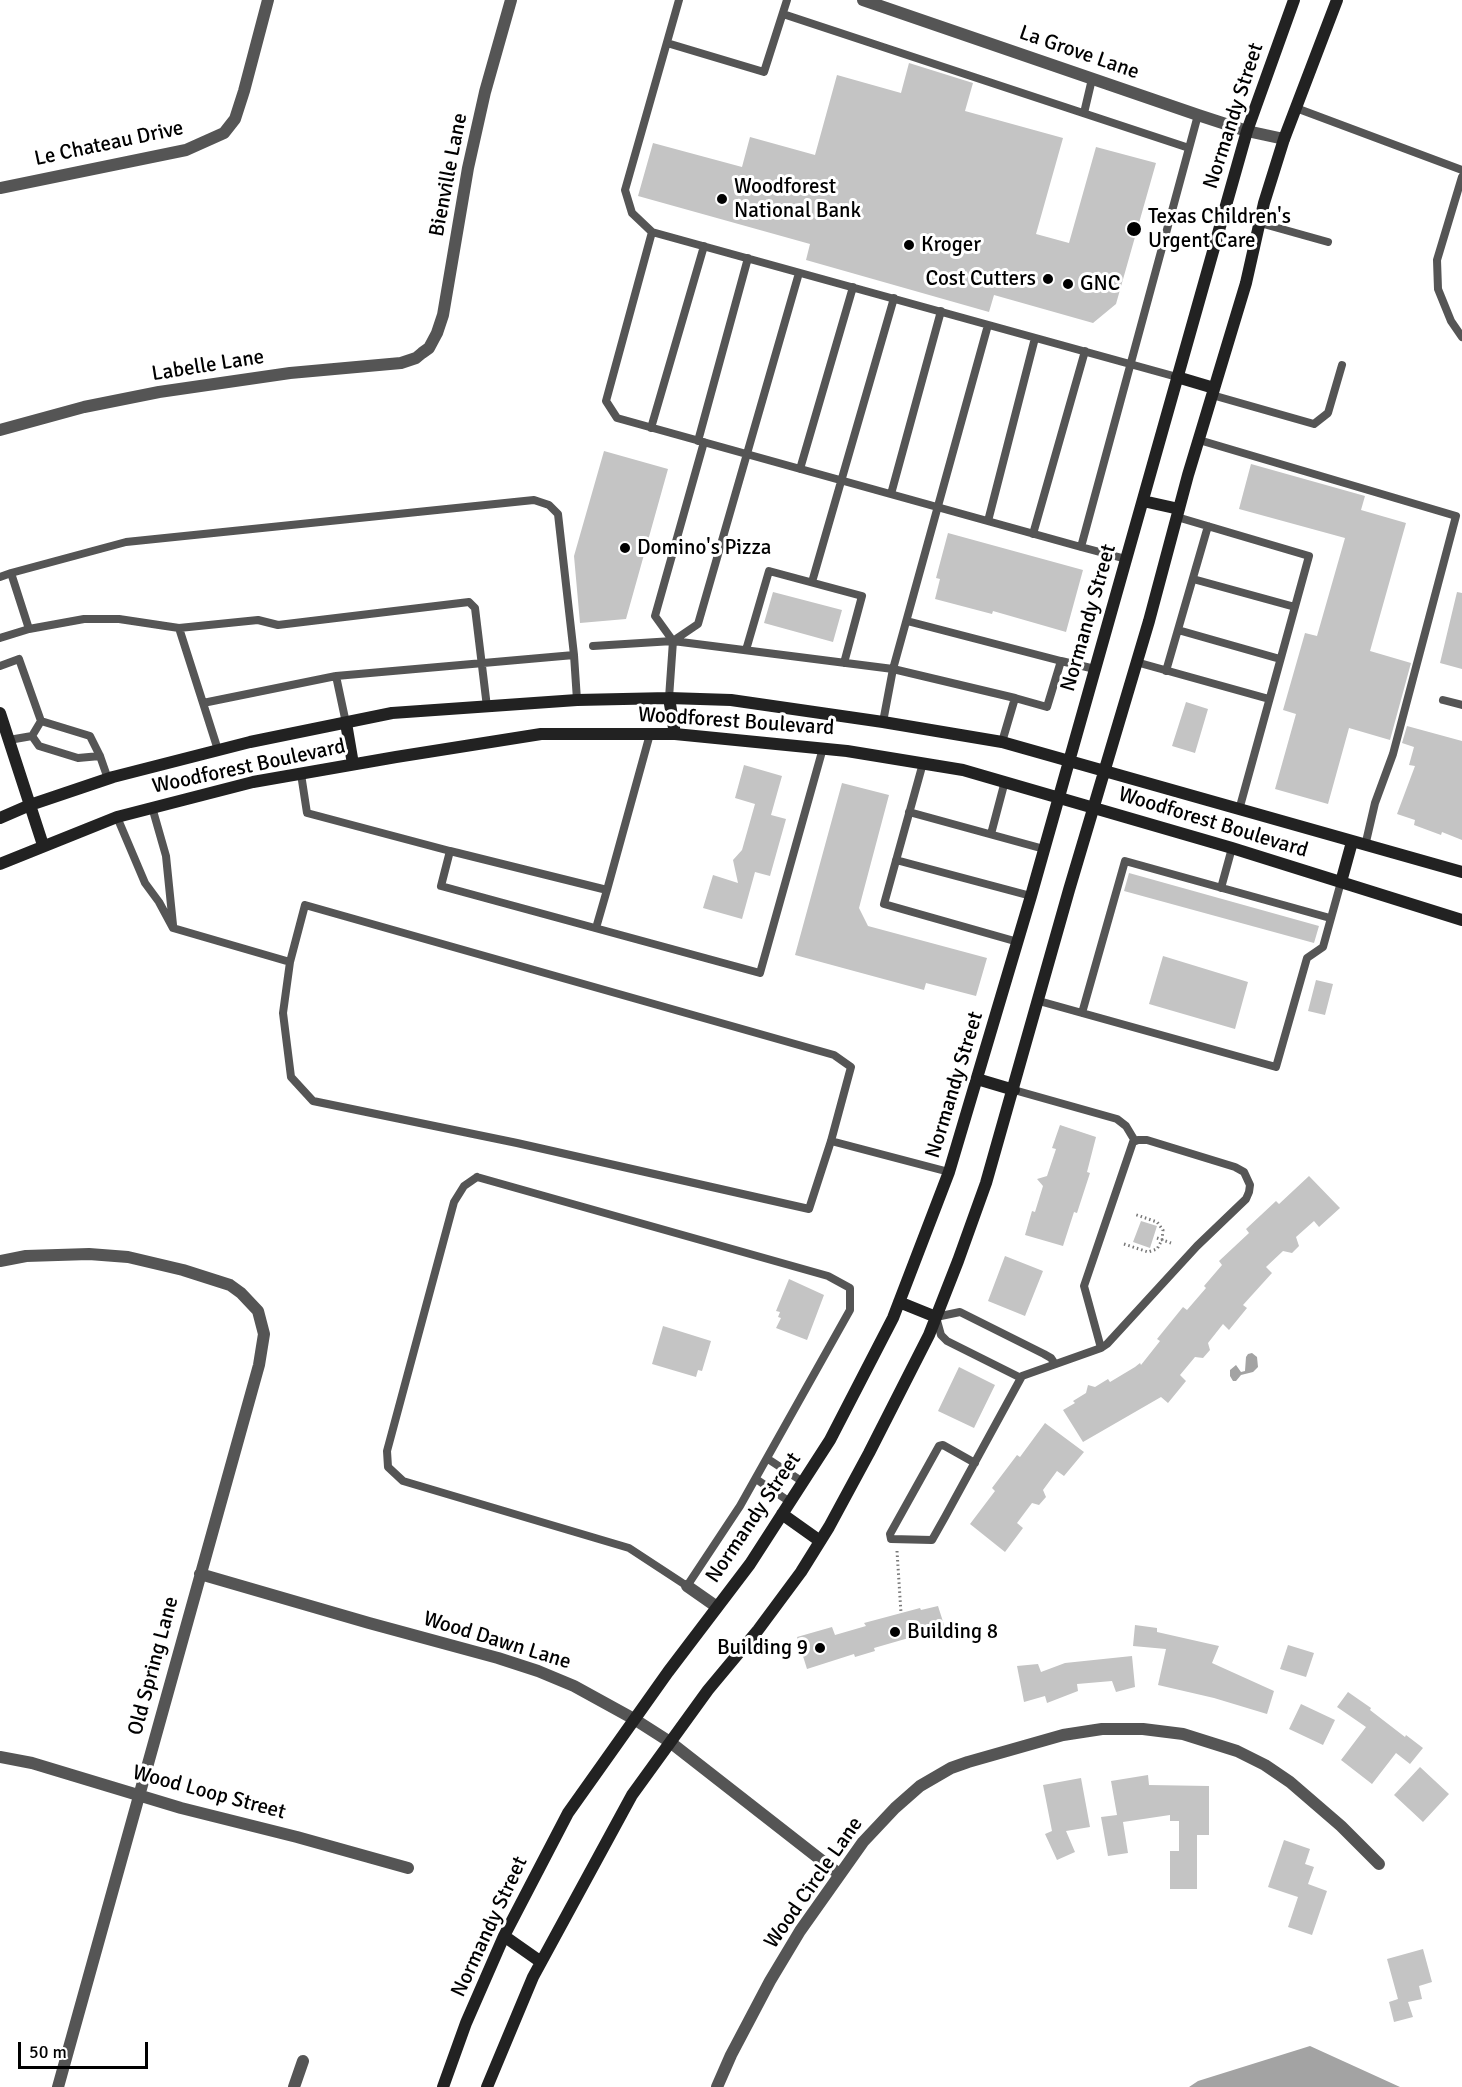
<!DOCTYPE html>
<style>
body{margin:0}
#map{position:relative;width:1462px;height:2087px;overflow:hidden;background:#fff;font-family:Signika,sans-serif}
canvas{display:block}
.scale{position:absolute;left:18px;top:2042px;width:130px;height:27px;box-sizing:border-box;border:3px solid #000;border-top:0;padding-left:8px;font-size:18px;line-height:21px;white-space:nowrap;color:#000;-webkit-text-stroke:4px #fff;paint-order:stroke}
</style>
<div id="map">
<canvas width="1462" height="2087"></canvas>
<div class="scale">50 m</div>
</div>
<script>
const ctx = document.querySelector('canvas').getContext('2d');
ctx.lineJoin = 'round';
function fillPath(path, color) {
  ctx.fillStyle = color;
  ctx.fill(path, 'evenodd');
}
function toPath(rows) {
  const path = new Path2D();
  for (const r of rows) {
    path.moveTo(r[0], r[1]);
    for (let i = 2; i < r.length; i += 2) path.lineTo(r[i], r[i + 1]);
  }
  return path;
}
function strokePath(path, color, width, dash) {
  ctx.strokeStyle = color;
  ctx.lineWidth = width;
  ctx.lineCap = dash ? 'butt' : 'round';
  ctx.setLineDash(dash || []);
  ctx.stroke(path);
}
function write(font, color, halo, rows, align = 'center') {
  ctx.font = font + ' Signika,sans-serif';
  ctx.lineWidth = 6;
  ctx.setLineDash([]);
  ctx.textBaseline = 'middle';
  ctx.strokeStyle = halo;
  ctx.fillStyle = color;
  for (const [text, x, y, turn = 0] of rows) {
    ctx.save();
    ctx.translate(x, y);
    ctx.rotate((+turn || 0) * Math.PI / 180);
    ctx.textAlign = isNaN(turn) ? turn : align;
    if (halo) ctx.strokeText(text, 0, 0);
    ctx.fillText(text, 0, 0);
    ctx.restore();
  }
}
const water = toPath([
 [1252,1353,1257,1357,1258,1367,1253,1372,1241,1375,1236,1381,1233,1381,1230,1376,1230,1370,1236,1365,1241,1372,1245,1371,1246,1357,1248,1354],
 [1310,2046,1400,2087,1189,2087,1198,2081]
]);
const building = toPath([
 [909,63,973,83,965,111,1063,138,1036,234,1069,243,1096,147,1156,163,1116,304,1093,323,994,295,989,312,806,260,810,244,638,196,653,143,742,167,750,137,815,155,837,75,901,93],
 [604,451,668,469,626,619,580,623,574,556],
 [1251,464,1365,496,1361,510,1406,523,1370,651,1411,663,1390,740,1349,728,1328,804,1275,789,1296,714,1283,710,1305,633,1317,636,1345,538,1239,509],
 [948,533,1083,570,1066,632,993,611,992,614,935,599,940,579,936,578],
 [773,592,842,610,833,642,764,623],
 [1457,592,1462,593,1462,669,1440,663],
 [1186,702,1208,709,1195,753,1172,746],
 [1407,726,1462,741,1462,840,1442,832,1441,835,1414,825,1415,820,1397,814,1415,766,1409,765,1414,747,1402,743],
 [744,765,782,776,771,815,786,819,770,876,755,872,742,919,703,908,713,875,738,883,733,860,742,850,755,804,735,798],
 [842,783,889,795,859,908,868,926,987,958,976,996,926,983,924,990,795,955],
 [1129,873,1319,926,1314,943,1124,891],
 [1163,956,1248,982,1235,1029,1149,1004],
 [1316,980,1333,984,1325,1015,1308,1011],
 [1060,1125,1096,1137,1087,1172,1090,1173,1077,1213,1074,1212,1063,1246,1025,1235,1032,1211,1035,1212,1043,1186,1037,1179,1047,1176,1056,1149,1052,1148],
 [1309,1176,1340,1208,1319,1227,1314,1221,1296,1237,1299,1246,1292,1253,1283,1251,1266,1267,1272,1273,1243,1305,1247,1308,1229,1330,1223,1324,1208,1343,1210,1350,1203,1358,1195,1357,1180,1375,1186,1381,1168,1403,1161,1397,1083,1442,1063,1410,1075,1403,1073,1401,1086,1393,1088,1385,1095,1387,1108,1379,1110,1382,1135,1367,1140,1363,1141,1365,1160,1341,1157,1339,1183,1307,1187,1310,1206,1288,1204,1286,1222,1265,1219,1261,1249,1233,1246,1229,1276,1201,1279,1204],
 [1141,1221,1157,1226,1150,1248,1133,1242],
 [1005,1256,1043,1271,1025,1316,988,1301],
 [789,1279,824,1295,807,1340,776,1328,781,1318,778,1317,780,1312,776,1311],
 [663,1326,711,1341,702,1371,698,1370,696,1377,652,1364],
 [959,1367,995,1385,974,1428,938,1411],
 [1045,1423,1084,1452,1064,1476,1057,1471,1043,1490,1046,1497,1039,1505,1032,1503,1017,1523,1023,1528,1005,1552,970,1524,995,1491,992,1488,1017,1455,1020,1457],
 [938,1606,946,1631,927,1636,926,1633,874,1648,875,1651,855,1657,854,1654,807,1669,797,1637,832,1627,835,1635,866,1626,864,1623,920,1608,921,1610],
 [1135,1625,1157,1628,1157,1632,1219,1646,1212,1663,1274,1691,1267,1714,1214,1698,1158,1685,1166,1649,1133,1646],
 [1288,1645,1314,1653,1306,1677,1280,1669],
 [1132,1656,1135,1687,1116,1692,1112,1681,1077,1684,1078,1691,1047,1703,1045,1696,1024,1702,1017,1666,1038,1664,1041,1672,1065,1663],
 [1348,1692,1371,1708,1370,1710,1405,1737,1406,1735,1423,1748,1410,1764,1396,1753,1372,1784,1341,1760,1366,1727,1337,1707],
 [1301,1704,1335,1720,1323,1745,1289,1729],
 [1420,1767,1449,1794,1423,1822,1394,1795],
 [1148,1775,1149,1785,1209,1786,1209,1835,1197,1835,1197,1889,1170,1889,1170,1851,1179,1851,1179,1821,1170,1821,1170,1815,1123,1822,1128,1853,1108,1856,1101,1817,1117,1815,1111,1781],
 [1081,1778,1090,1827,1066,1831,1075,1852,1057,1860,1045,1834,1052,1831,1043,1785],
 [1284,1840,1310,1849,1305,1864,1314,1867,1308,1884,1327,1891,1312,1935,1288,1927,1298,1897,1268,1887],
 [1423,1949,1432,1982,1419,1986,1422,1999,1408,2002,1413,2017,1394,2022,1389,2002,1398,1999,1387,1959]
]);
const path = toPath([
 [1157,1238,1171,1243],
 [1124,1244,1148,1252,1157,1249,1162,1240,1163,1230,1157,1222,1134,1214],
 [897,1551,901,1613]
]);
const lane = toPath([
 [679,0,625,190,632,213,652,232,1177,377],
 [783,14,1189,148],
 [667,43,764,72,787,0],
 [1296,108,1462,170],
 [1084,113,1092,79],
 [1462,177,1437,260,1438,289,1451,321,1462,337],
 [1260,223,1328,242],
 [652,232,606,401,617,418,1081,547,1198,115],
 [1212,395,1314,424,1328,413,1342,365],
 [651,428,704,246],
 [1199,440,1456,516,1393,754,1375,803,1365,846],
 [698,441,748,258],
 [800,469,853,287],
 [891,494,941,311],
 [1177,517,1309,556,1239,810],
 [988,521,1035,338],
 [1033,534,1085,351],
 [1081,547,1126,559],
 [11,573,126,542,534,500,549,505,558,514,574,655],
 [0,577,11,573,29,629],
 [1193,579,1295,607],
 [812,582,894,298],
 [907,621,1061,661,1047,707,1015,698],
 [179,628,258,620,278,625,469,602,475,608,487,707],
 [1178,630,1280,659],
 [0,638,29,629,84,619,119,619,179,628,203,703,336,676,574,655,577,700],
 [673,641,655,616,704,442],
 [593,646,673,641,893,669,1015,698,1002,742],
 [746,650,769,571,862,596,844,663],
 [1061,661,1095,669],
 [1136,662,1269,699],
 [0,666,19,659,41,721,90,736,100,756,108,779],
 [1166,671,1208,526],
 [336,676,346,723],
 [669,698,673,641,698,624,799,273],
 [1443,700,1462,705],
 [203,703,218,750],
 [883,722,893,669,988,325],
 [32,736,39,746,78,758,100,756],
 [9,740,32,736,41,721],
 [923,763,884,904,1018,942],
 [301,774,307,813,450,851],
 [152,807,166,856,173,925],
 [909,812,1044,849],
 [117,817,145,883,159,902,173,928,290,962],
 [991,834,1005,781],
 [896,860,1031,896],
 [1221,888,1232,848],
 [607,890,650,734],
 [305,905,834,1055,851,1067,831,1141,809,1209,517,1143,313,1101,291,1077,283,1013,290,962,305,905],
 [596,928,607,890,450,851,441,886,760,973,823,748],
 [1039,1001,1276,1067,1307,958,1323,947,1341,882],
 [1082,1013,1125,861,1330,918],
 [1014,1090,1117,1119,1126,1126,1135,1141],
 [831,1141,949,1172],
 [477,1177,828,1276,850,1288,850,1310,740,1506,687,1586,629,1548,403,1481,388,1467,387,1451,454,1202,464,1186,477,1177],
 [1021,1378,947,1341,941,1335,936,1317,960,1312,1044,1354,1051,1358,1055,1364],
 [768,1459,803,1482],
 [975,1463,943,1445,939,1446,890,1534,891,1539,932,1540,945,1517,1022,1376,1101,1348,1107,1344,1197,1246,1246,1199,1249,1192,1250,1185,1244,1172,1235,1167,1147,1140,1138,1140,1133,1142,1084,1286,1101,1348],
 [756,1479,790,1502]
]);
const street = toPath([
 [863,0,1198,115,1247,131,1284,139],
 [0,188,186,150,224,133,235,119,244,91,268,0],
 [0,430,84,407,159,392,290,373,401,363,416,358,422,353,429,348,437,333,443,315,468,168,485,92,511,0],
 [0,1261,26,1256,89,1254,128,1257,183,1270,230,1285,241,1293,258,1311,264,1334,259,1365,58,2087],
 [200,1574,369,1623,498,1658,538,1671,574,1686,634,1719,670,1742,839,1874],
 [687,1586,717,1607],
 [0,1757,32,1763,181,1808,297,1837,408,1868],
 [294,2087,303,2061],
 [717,2087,731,2055,770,1981,800,1931,863,1842,895,1808,920,1786,951,1768,968,1762,1063,1735,1102,1729,1143,1729,1183,1734,1237,1751,1265,1765,1290,1782,1341,1826,1379,1864]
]);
const secondary = toPath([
 [1177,377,1214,388],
 [1143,501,1179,509],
 [669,698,675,734],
 [0,713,43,845],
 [346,723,353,764],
 [0,818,30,805,113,777,250,742,392,713,577,700,669,698,731,700,883,722,1002,742,1462,872],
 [0,864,117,817,253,782,396,757,541,734,675,734,847,751,963,770,1232,848,1462,920],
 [1341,882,1352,842],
 [977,1079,1014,1090],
 [899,1302,936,1317],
 [782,1514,820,1541],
 [504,1936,541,1962],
 [443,2087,466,2023,504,1936,568,1813,668,1672,750,1564,830,1440,893,1318,949,1172,1031,896,1247,131,1294,0],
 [487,2087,533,1977,632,1795,708,1690,758,1630,801,1572,829,1527,869,1453,929,1335,958,1261,986,1183,1069,890,1149,621,1188,475,1246,283,1264,203,1284,139,1337,0]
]);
const markers = [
 [722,199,6,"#000"],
 [1134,229,8,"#000"],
 [909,245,6,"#000"],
 [1048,279,6,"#000"],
 [1068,284,6,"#000"],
 [625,548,6,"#000"],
 [895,1632,6,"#000"],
 [820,1648,6,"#000"]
];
const streetNames = [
 ["La Grove Lane",1079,53,19],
 ["Normandy Street",1234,116,-72],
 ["Le Chateau Drive",109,144,-12],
 ["Bienville Lane",449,175,-79],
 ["Labelle Lane",208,366,-9],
 ["Normandy Street",1089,618,-74],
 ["Woodforest Boulevard",736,722,4],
 ["Woodforest Boulevard",249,767,-12],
 ["Woodforest Boulevard",1213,823,17],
 ["Normandy Street",955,1085,-73],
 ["Normandy Street",754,1518,-56],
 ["Wood Dawn Lane",497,1641,17],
 ["Old Spring Lane",154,1666,-75],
 ["Wood Loop Street",209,1793,15],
 ["Wood Circle Lane",814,1883,-55],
 ["Normandy Street",490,1927,-65]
];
const poiNames = [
 ["Woodforest",734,187],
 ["National Bank",734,211],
 ["Texas Children's",1148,217],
 ["Urgent Care",1148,241],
 ["Kroger",921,245],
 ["Cost Cutters",1036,279,"right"],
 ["GNC",1080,284],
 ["Domino's Pizza",637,548],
 ["Building 8",907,1632],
 ["Building 9",808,1648,"right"]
];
fillPath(water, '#a3a3a3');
fillPath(building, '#c4c4c4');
strokePath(path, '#777', 3, [1.5, 3]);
strokePath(lane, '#555', 8);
strokePath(street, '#555', 12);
strokePath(secondary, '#222', 12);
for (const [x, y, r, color] of markers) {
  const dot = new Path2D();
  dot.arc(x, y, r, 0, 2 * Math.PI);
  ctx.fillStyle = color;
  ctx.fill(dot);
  strokePath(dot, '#fff', 2);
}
write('21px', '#000', '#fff', streetNames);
write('21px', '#000', '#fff', poiNames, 'left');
</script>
